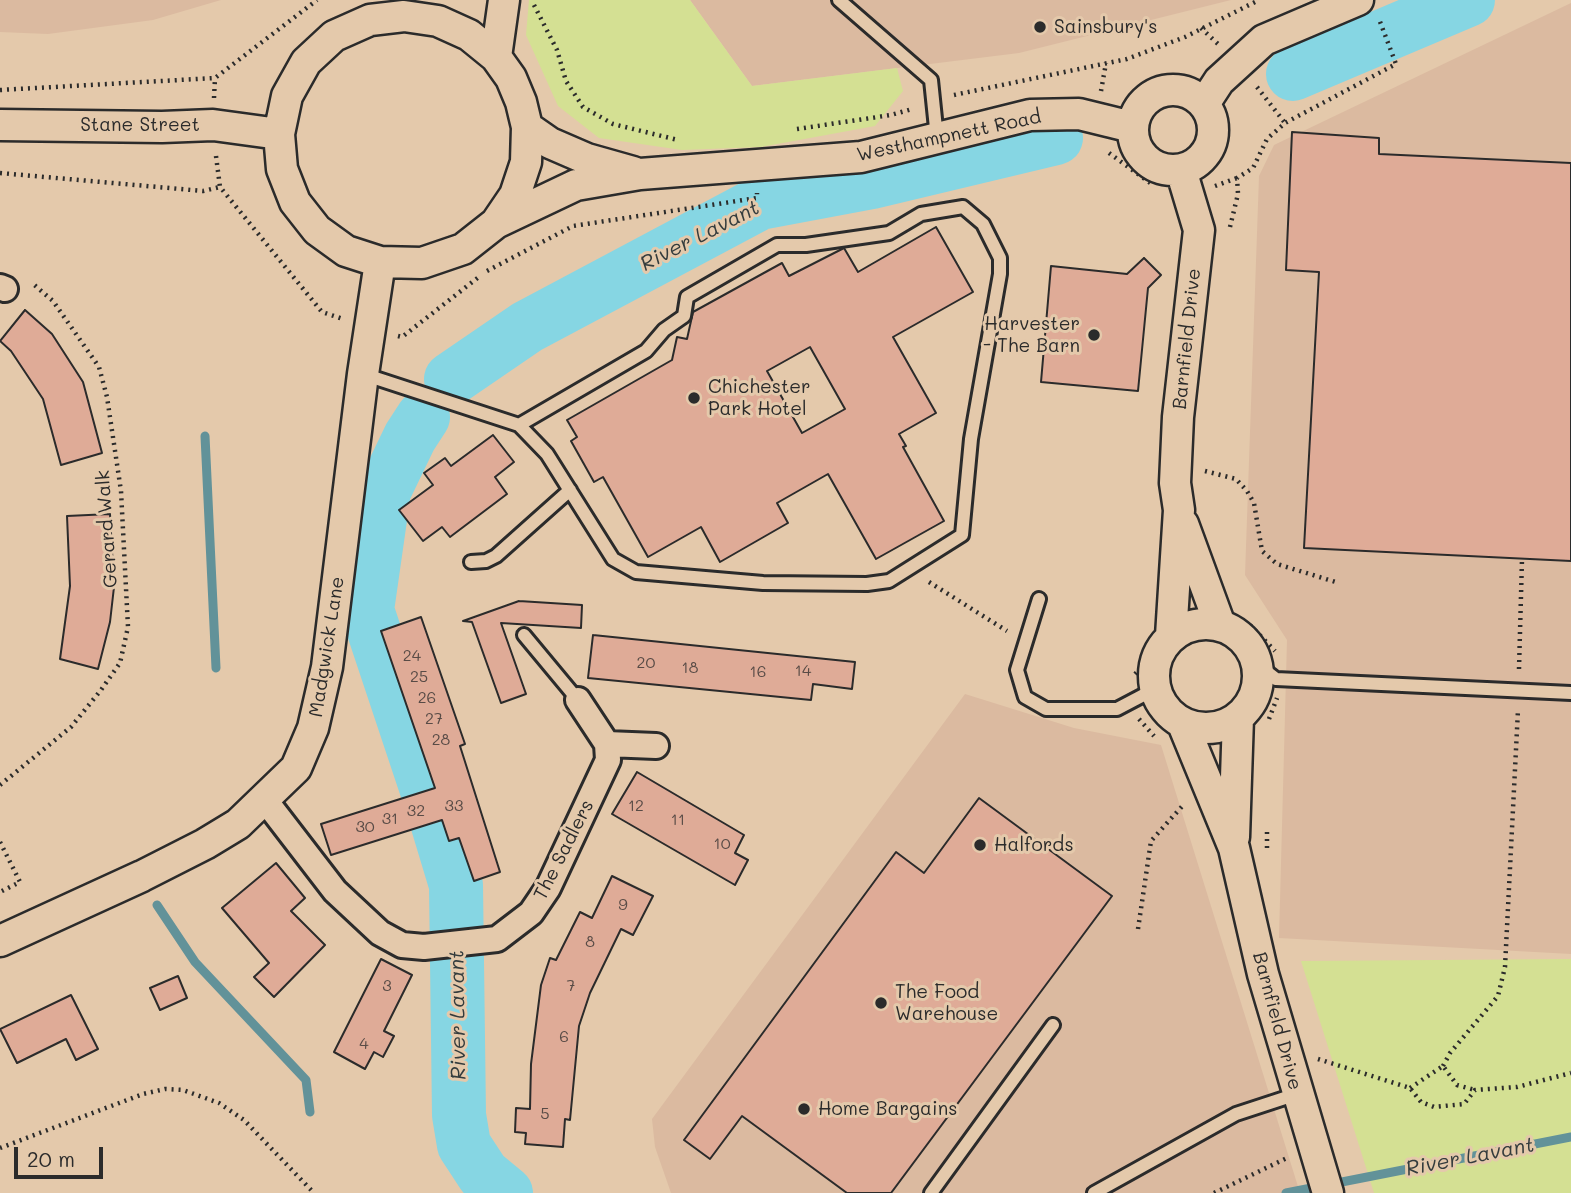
<!DOCTYPE html>
<style>
body{margin:0}
#map{position:relative;width:1571px;height:1193px;overflow:hidden;background:#e4c9ab;font-family:Mali,sans-serif}
canvas{display:block}
.scale{position:absolute;left:14px;top:1147px;width:89px;height:32px;box-sizing:border-box;border:4px solid #2b2b2b;border-top:0;padding-left:9px;font-size:21px;line-height:24px;white-space:nowrap;color:#2b2b2b;-webkit-text-stroke:5px #e4c9ab;paint-order:stroke}
</style>
<div id="map">
<canvas width="1571" height="1193"></canvas>
<div class="scale">20 m</div>
</div>
<script>
const ctx = document.querySelector('canvas').getContext('2d');
ctx.lineJoin = 'round';
function fillPath(path, color) {
  ctx.fillStyle = color;
  ctx.fill(path, 'evenodd');
}
function toPath(rows) {
  const path = new Path2D();
  for (const r of rows) {
    if (r.length === 3) {
      path.moveTo(r[0] + r[2], r[1]);
      path.arc(r[0], r[1], r[2], 0, 2 * Math.PI);
      continue;
    }
    path.moveTo(r[0], r[1]);
    for (let i = 2; i < r.length; i += 2) path.lineTo(r[i], r[i + 1]);
  }
  return path;
}
function strokePath(path, color, width, dash) {
  ctx.strokeStyle = color;
  ctx.lineWidth = width;
  ctx.lineCap = dash ? 'butt' : 'round';
  ctx.setLineDash(dash || []);
  ctx.stroke(path);
}
function write(font, color, halo, rows, align = 'center') {
  ctx.font = font + ' Mali,sans-serif';
  ctx.lineWidth = 6;
  ctx.setLineDash([]);
  ctx.textBaseline = 'middle';
  ctx.strokeStyle = halo;
  ctx.fillStyle = color;
  for (const [text, x, y, turn = 0] of rows) {
    ctx.save();
    ctx.translate(x, y);
    ctx.rotate((+turn || 0) * Math.PI / 180);
    ctx.textAlign = isNaN(turn) ? turn : align;
    if (halo) ctx.strokeText(text, 0, 0);
    ctx.fillText(text, 0, 0);
    ctx.restore();
  }
}
const built = toPath([
 [0,0,221,0,153,20,48,34,0,32],
 [690,0,1231,0,1019,53,752,86],
 [1571,3,1571,954,1279,938,1287,640,1245,575,1259,176,1274,145],
 [965,694,1074,728,1161,745,1300,1193,671,1193,655,1147,652,1119]
]);
const green = toPath([
 [529,0,690,0,752,86,897,68,903,91,875,126,761,147,682,150,599,138,558,106,526,35],
 [1571,959,1571,1193,1374,1193,1301,961]
]);
const stream = toPath([
 [205,436,216,668],
 [157,905,195,962,306,1080,310,1112],
 [1286,1193,1571,1137]
]);
const river = toPath([
 [1293,74,1468,0],
 [451,379,527,327,760,203,872,182,1056,138],
 [423,417,410,437,384,491,367,610,427,790],
 [437,822,456,885,459,1115,464,1145,483,1174,506,1193]
]);
const building = toPath([
 [1292,132,1379,138,1379,154,1571,163,1571,561,1304,548,1319,272,1286,270,1292,132],
 [936,227,973,292,893,337,936,413,899,434,906,446,903,447,944,521,876,559,828,474,777,503,788,523,720,562,701,527,648,557,603,477,594,482,571,441,577,437,567,420,672,360,677,337,687,339,693,312,782,263,789,276,844,248,858,272,936,227],
 [810,347,845,409,802,433,767,371,810,347],
 [1144,258,1161,275,1148,288,1138,391,1041,382,1051,266,1127,274,1144,258],
 [25,310,52,334,83,382,102,453,61,465,43,399,11,351,0,341,25,310],
 [493,435,514,462,495,477,507,494,450,537,442,527,423,541,399,510,433,485,424,473,445,458,451,466,493,435],
 [110,514,114,587,110,622,98,669,60,659,70,586,67,516,110,514],
 [519,601,582,605,581,628,501,623,526,694,501,703,472,622,463,621,519,601],
 [421,617,465,744,460,746,500,872,474,881,459,838,449,841,442,820,331,855,321,824,435,788,381,631,421,617],
 [593,635,855,662,852,689,813,684,811,700,588,678,593,635],
 [637,772,744,835,735,853,748,860,735,885,612,814,637,772],
 [979,798,1112,896,891,1193,847,1193,742,1116,710,1159,684,1140,896,852,924,873,979,798],
 [276,863,305,898,291,911,325,945,274,997,254,977,269,963,222,908,276,863],
 [612,876,653,896,633,935,621,929,590,993,579,1026,570,1120,565,1119,563,1147,525,1144,526,1133,515,1132,516,1108,530,1109,531,1064,541,985,550,958,556,960,580,912,592,918,612,876],
 [381,959,412,975,384,1031,394,1036,383,1057,374,1052,365,1069,334,1052,381,959],
 [178,976,187,998,160,1010,150,988,178,976],
 [71,995,98,1049,76,1060,66,1039,17,1063,0,1029,71,995]
]);
const path = toPath([
 [534,5,557,50,566,81,583,107,613,124,678,140],
 [1201,28,1218,44],
 [1257,87,1285,123],
 [0,90,215,78,317,0],
 [1101,91,1106,63],
 [954,95,1127,59,1185,37,1259,0],
 [214,98,215,78],
 [797,129,891,115,912,109],
 [1109,153,1153,185],
 [216,156,220,187,322,312,343,319],
 [0,173,203,191,220,187],
 [1215,186,1237,178],
 [1230,227,1238,194,1237,178,1253,168,1267,139,1285,123,1396,64,1379,19],
 [487,271,573,226,757,198,757,193],
 [398,336,402,337,480,276],
 [1205,471,1236,479,1247,491,1254,503,1262,551,1277,564,1339,583],
 [929,582,1007,631],
 [1250,625,1275,651],
 [1519,669,1522,559],
 [1135,674,1140,669,1146,651],
 [1139,719,1154,736],
 [1269,719,1277,698],
 [0,785,71,727,101,690,120,663,128,627,121,491,107,397,99,367,53,301,32,283],
 [1267,832,1267,852],
 [0,842,20,882,0,892],
 [1138,929,1151,841,1185,803],
 [1318,1059,1410,1088,1421,1102,1434,1107,1464,1104,1475,1090,1517,1087,1571,1073],
 [1443,1066,1450,1053,1498,996,1505,967,1518,710],
 [1410,1088,1443,1066,1457,1085,1475,1090],
 [0,1148,143,1094,165,1089,183,1090,219,1103,244,1120,314,1193],
 [1214,1193,1289,1157]
]);
const service = toPath([
 [839,0,931,80,937,138],
 [363,374,519,425,547,454,613,559,636,572,763,583,867,584,889,581,962,535,971,439,1000,274,1000,258,983,224,963,207,921,214,889,233,806,245,777,245,687,297,684,316,664,330,646,351,519,425],
 [471,562,486,561,496,556,570,490],
 [1039,599,1017,670,1025,697,1046,709,1117,709,1155,689],
 [524,635,578,700],
 [1258,665,1276,679,1571,693],
 [931,1193,1053,1025],
 [1094,1193,1236,1114,1297,1094]
]);
const minor = toPath([
 [0,287,5,289],
 [607,744,656,746],
 [265,800,335,891,380,933,402,945,424,947,497,939,531,913,548,888,608,760,607,744,578,700]
]);
const tertiary = toPath([
 [496,57,504,0],
 [1173,130,40],
 [1204,104,1219,81,1264,40,1358,0],
 [0,125,162,127,213,125,279,134],
 [527,127,550,143,587,159,633,172],
 [496,223,515,195,526,162,527,127,521,102,511,78,496,57,469,35,438,21,404,16,370,20,334,36,306,62,287,96,279,134,282,169,295,202,317,230,346,251,380,262,422,263,463,249,496,223,576,185,640,174,861,157,1030,115,1079,114,1132,127],
 [1183,524,1220,625],
 [1206,676,52],
 [1171,636,1179,510,1175,483,1178,417,1199,230,1181,170],
 [1183,724,1234,848,1263,974,1328,1193],
 [1234,837,1238,718],
 [0,941,142,876,205,844,238,824,296,768,313,728,327,667,363,374,380,262]
]);
const markers = [
 [1040,27,7,"#2b2b2b"],
 [1094,335,7,"#2b2b2b"],
 [694,398,7,"#2b2b2b"],
 [980,845,7,"#2b2b2b"],
 [881,1003,7,"#2b2b2b"],
 [804,1109,7,"#2b2b2b"]
];
const numberNames = [
 ["24",412,656],
 ["20",646,663],
 ["18",690,668],
 ["14",803,671],
 ["16",758,672],
 ["25",419,677],
 ["26",427,698],
 ["27",434,719],
 ["28",441,740],
 ["33",454,806],
 ["12",636,806],
 ["32",416,811],
 ["31",390,819],
 ["11",678,820],
 ["30",365,827],
 ["10",722,844],
 ["9",623,905],
 ["8",590,942],
 ["3",387,986],
 ["7",571,986],
 ["6",564,1037],
 ["4",364,1044],
 ["5",545,1114]
];
const poiNames = [
 ["Sainsbury's",1054,27],
 ["Harvester",1080,324,"right"],
 ["- The Barn",1080,346,"right"],
 ["Chichester",708,387],
 ["Park Hotel",708,409],
 ["Halfords",994,845],
 ["The Food",895,992],
 ["Warehouse",895,1014],
 ["Home Bargains",818,1109]
];
const streetNames = [
 ["Stane Street",140,125],
 ["Westhampnett Road",949,136,-12],
 ["Barnfield Drive",1187,339,-84],
 ["Gerard Walk",107,529,-94],
 ["Madgwick Lane",327,647,-81],
 ["The Sadlers",564,850,-63],
 ["Barnfield Drive",1277,1021,75]
];
const waterNames = [
 ["River Lavant",700,236,-27],
 ["River Lavant",458,1015,-91],
 ["River Lavant",1470,1157,-11]
];
fillPath(built, '#dbbaa0');
fillPath(green, '#d4e093');
strokePath(stream, '#629299', 9);
strokePath(river, '#86d6e3', 54);
fillPath(building, '#dfab97');
strokePath(building, '#2b2b2b', 2);
strokePath(service, '#2b2b2b', 18);
strokePath(minor, '#2b2b2b', 30);
strokePath(tertiary, '#2b2b2b', 35);
strokePath(path, '#2b2b2b', 4.5, [2, 5]);
strokePath(service, '#e4c9ab', 12);
strokePath(minor, '#e4c9ab', 24);
strokePath(tertiary, '#e4c9ab', 30);
for (const [x, y, r, color] of markers) {
  const dot = new Path2D();
  dot.arc(x, y, r, 0, 2 * Math.PI);
  ctx.fillStyle = color;
  ctx.fill(dot);
  strokePath(dot, '#e4c9ab', 2.5);
}
write('16px', '#584b46', null, numberNames);
write('19px', '#2b2b2b', '#e4c9ab', poiNames, 'left');
write('19px', '#2b2b2b', '#e4c9ab', streetNames);
write('italic 21px', '#343c3d', '#e4c9ab', waterNames);
</script>
